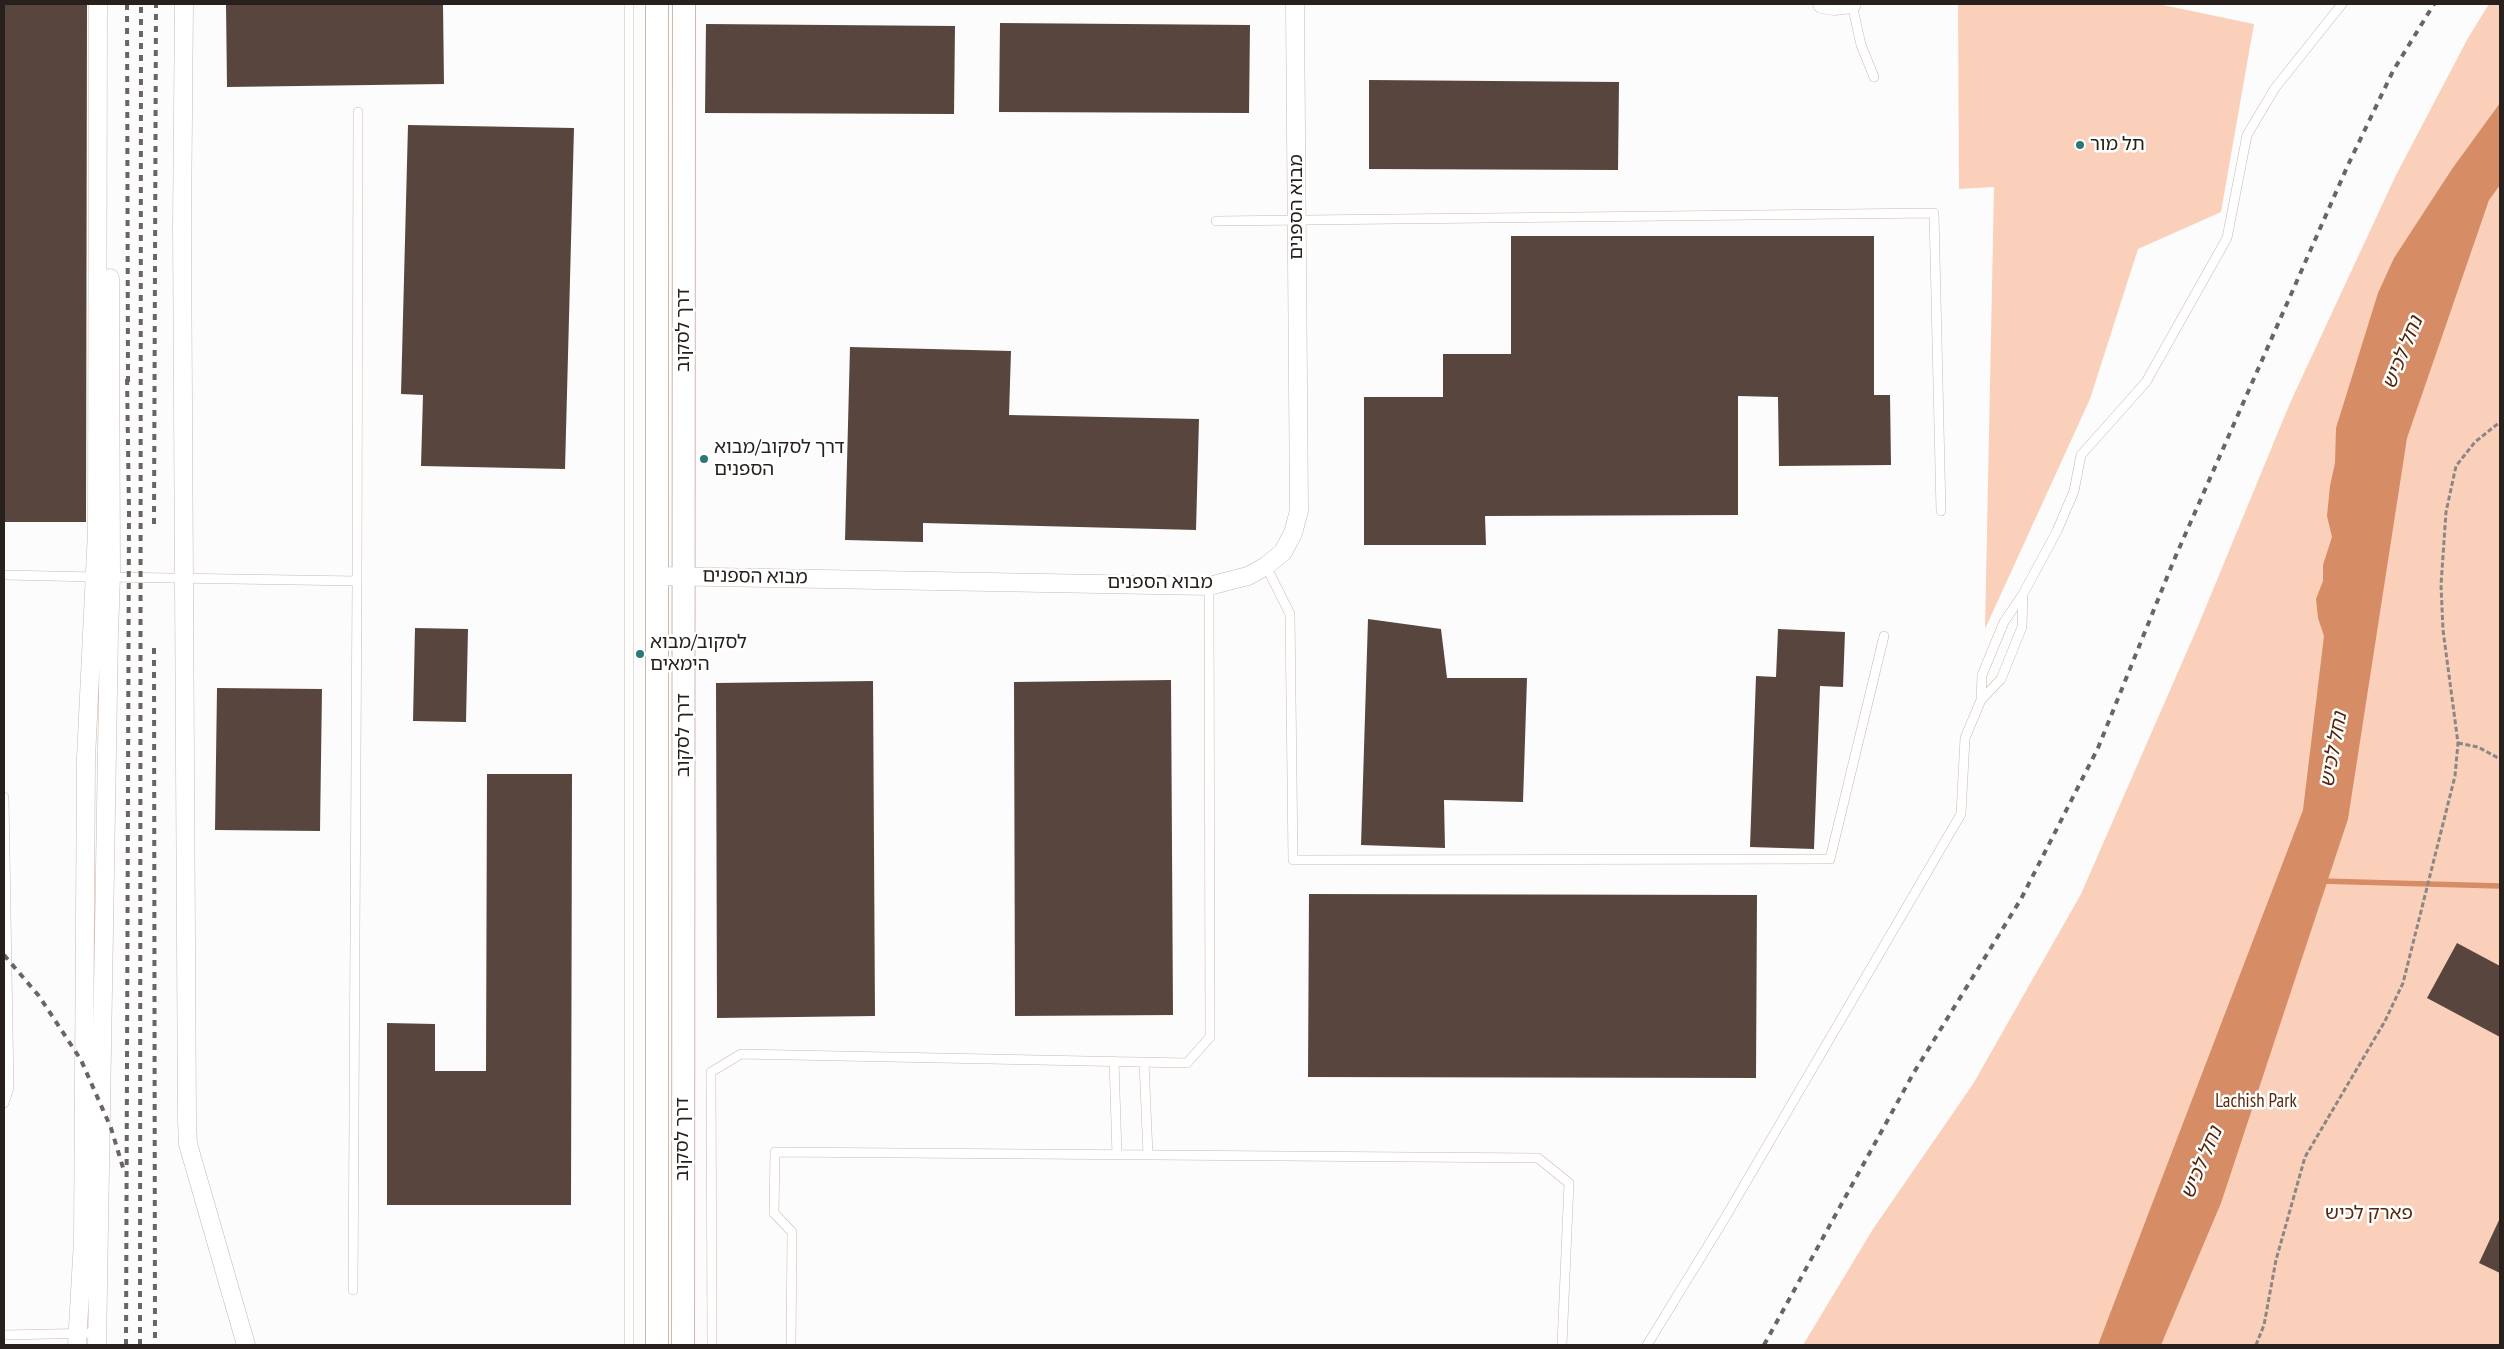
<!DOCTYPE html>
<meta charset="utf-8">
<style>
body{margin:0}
#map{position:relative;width:2504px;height:1349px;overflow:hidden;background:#fcfcfc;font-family:"PT Sans Narrow",sans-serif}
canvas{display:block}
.frame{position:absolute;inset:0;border:5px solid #28201c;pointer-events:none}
</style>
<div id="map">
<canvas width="2504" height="1349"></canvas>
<div class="frame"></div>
</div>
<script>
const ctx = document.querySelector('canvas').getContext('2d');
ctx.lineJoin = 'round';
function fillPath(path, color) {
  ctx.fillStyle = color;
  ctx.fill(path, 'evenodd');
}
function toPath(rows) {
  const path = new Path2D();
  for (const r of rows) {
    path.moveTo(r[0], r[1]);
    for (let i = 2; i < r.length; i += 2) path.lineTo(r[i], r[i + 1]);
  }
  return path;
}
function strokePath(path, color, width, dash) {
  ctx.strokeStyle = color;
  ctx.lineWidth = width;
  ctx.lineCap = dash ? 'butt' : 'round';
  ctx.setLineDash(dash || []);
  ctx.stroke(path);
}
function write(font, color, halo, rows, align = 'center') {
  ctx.font = font + ' "PT Sans Narrow","Noto Sans Hebrew",sans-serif';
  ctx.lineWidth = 5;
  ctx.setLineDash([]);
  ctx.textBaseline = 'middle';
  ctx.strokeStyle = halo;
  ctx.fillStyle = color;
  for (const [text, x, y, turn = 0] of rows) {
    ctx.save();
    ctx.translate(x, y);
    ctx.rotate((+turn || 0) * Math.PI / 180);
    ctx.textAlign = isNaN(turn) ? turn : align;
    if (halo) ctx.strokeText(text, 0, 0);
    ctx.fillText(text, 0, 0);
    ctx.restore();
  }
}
const green = toPath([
 [1958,4,2163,5,2254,24,2221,212,2138,249,2090,399,1985,629,1994,187,1959,189],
 [2489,4,2500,4,2500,1345,1803,1345,1873,1229,1973,1084,2081,894,2198,626,2290,403,2395,177,2468,38]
]);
const water = toPath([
 [2500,103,2500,185,2489,200,2407,438,2348,819,2221,1203,2161,1345,2098,1345,2303,810,2324,636,2318,618,2316,599,2323,581,2323,565,2332,537,2327,516,2330,486,2335,463,2336,428,2378,293,2394,258,2452,169]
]);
const stream = toPath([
 [2320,881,2500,886]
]);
const building = toPath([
 [4,4,87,4,86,522,4,522],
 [226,4,443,4,444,84,227,87],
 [1000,23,1250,25,1249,113,999,112],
 [706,24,955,26,954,114,705,113],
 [1369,80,1619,82,1618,170,1369,169],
 [408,125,574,128,565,469,421,466,423,395,401,394],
 [1511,236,1874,236,1874,395,1890,395,1891,465,1779,466,1778,397,1738,396,1738,515,1485,516,1486,545,1364,545,1364,397,1443,397,1443,354,1511,354],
 [850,347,1011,351,1009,415,1199,419,1196,530,923,523,923,542,845,540],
 [1368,619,1441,629,1447,678,1527,678,1523,802,1444,800,1445,848,1361,845],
 [415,628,468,629,466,722,413,721],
 [1778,629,1845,632,1843,687,1820,686,1814,849,1750,847,1756,676,1776,677],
 [1171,680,1173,1015,1015,1016,1014,682],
 [873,681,875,1016,717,1018,716,683],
 [217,688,322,689,320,831,215,830],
 [487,774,572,774,571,1205,387,1205,387,1023,435,1024,435,1071,486,1071],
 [1309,894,1757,895,1756,1078,1308,1077],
 [2457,943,2500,966,2500,1037,2427,998],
 [2500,1218,2500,1273,2479,1263]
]);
const path = toPath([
 [2458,743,2478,747,2500,759],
 [2256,1345,2264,1325,2276,1260,2305,1157,2385,1021,2403,983,2455,776,2458,743,2443,630,2441,585,2446,512,2456,466,2475,442,2500,422]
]);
const service = toPath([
 [629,4,629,1345],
 [1852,4,1861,45,1874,77],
 [1216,221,1934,213,1941,511],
 [1266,566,1290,614,1293,860,1830,859,1884,636],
 [4,575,96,577],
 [109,577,357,581,353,1290],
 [357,581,358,112],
 [2023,594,2057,531,2074,491,2081,455,2146,382,2227,238,2247,135,2275,88,2342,4],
 [4,797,9,1088,4,1103],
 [1114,1061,1117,1155],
 [1144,1062,1148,1155],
 [4,1335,97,1333],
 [712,1345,711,1072,741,1054,1187,1063,1210,1037,1209,586],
 [791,1345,792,1232,774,1213,775,1152,1538,1158,1569,1183,1562,1345],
 [1647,1345,1725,1218,1961,814,1965,738,1981,700,2001,679,2022,627,2023,594,2004,622,1982,675,1981,700]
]);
const minor = toPath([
 [184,4,182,225,187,1120,188,1144,246,1345],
 [1822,4,1834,6,1852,4],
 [657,576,1209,586,1248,576,1266,566,1283,552,1293,533,1299,511,1295,4],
 [77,1345,83,1240,86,758,97,531,98,4],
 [97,1345,109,632,111,577,110,278]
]);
const tertiary = toPath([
 [657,4,657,1345],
 [683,1345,684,4]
]);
const rail = toPath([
 [127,4,128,382],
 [154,524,156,4],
 [154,648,155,1345],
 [4,955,39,996,81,1060,111,1128,124,1171],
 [126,1345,129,512,127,376],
 [140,1345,141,4],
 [1764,1345,1913,1074,2021,899,2098,748,2174,560,2348,165,2393,71,2434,4]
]);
const markers = [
 [2080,145,5,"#2d7779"],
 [704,459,5,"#2d7779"],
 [640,654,5,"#2d7779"]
];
const poiNames = [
 ["תל מור",2090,145],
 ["דרך לסקוב/מבוא",714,448],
 ["הספנים",714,470],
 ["לסקוב/מבוא",650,643],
 ["הימאים",650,665]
];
const streetNames = [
 ["מבוא הספנים",1297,207,-90],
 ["דרך לסקוב",684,330,-90],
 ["מבוא הספנים",755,577,1],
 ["מבוא הספנים",1160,583],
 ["דרך לסקוב",684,735,-90],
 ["דרך לסקוב",683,1139,-90]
];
const parkNames = [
 ["Lachish Park",2256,1102],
 ["פארק לכיש",2369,1214]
];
const waterNames = [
 ["נחל לכיש",2403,353,-68],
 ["נחל לכיש",2334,750,-80],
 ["נחל לכיש",2202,1163,-67]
];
fillPath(green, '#fbd0bb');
fillPath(water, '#d68c65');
strokePath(stream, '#d68c65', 5.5);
fillPath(building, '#58463e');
strokePath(service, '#ccb8ad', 10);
strokePath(minor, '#ccb8ad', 19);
strokePath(tertiary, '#ccb8ad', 24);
strokePath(path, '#8b8784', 3, [5, 2.5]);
strokePath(service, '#fff', 9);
strokePath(minor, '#fff', 18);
strokePath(tertiary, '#fff', 22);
strokePath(rail, '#6a6462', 4, [6, 6]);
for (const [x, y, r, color] of markers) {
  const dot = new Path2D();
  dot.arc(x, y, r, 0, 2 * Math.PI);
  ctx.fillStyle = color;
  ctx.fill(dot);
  strokePath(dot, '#fff', 2);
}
write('19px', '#28201c', '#fff', poiNames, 'left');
write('19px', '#28201c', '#fff', streetNames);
write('19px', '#58280b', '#fff', parkNames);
write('italic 20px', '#542407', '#fff', waterNames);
</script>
